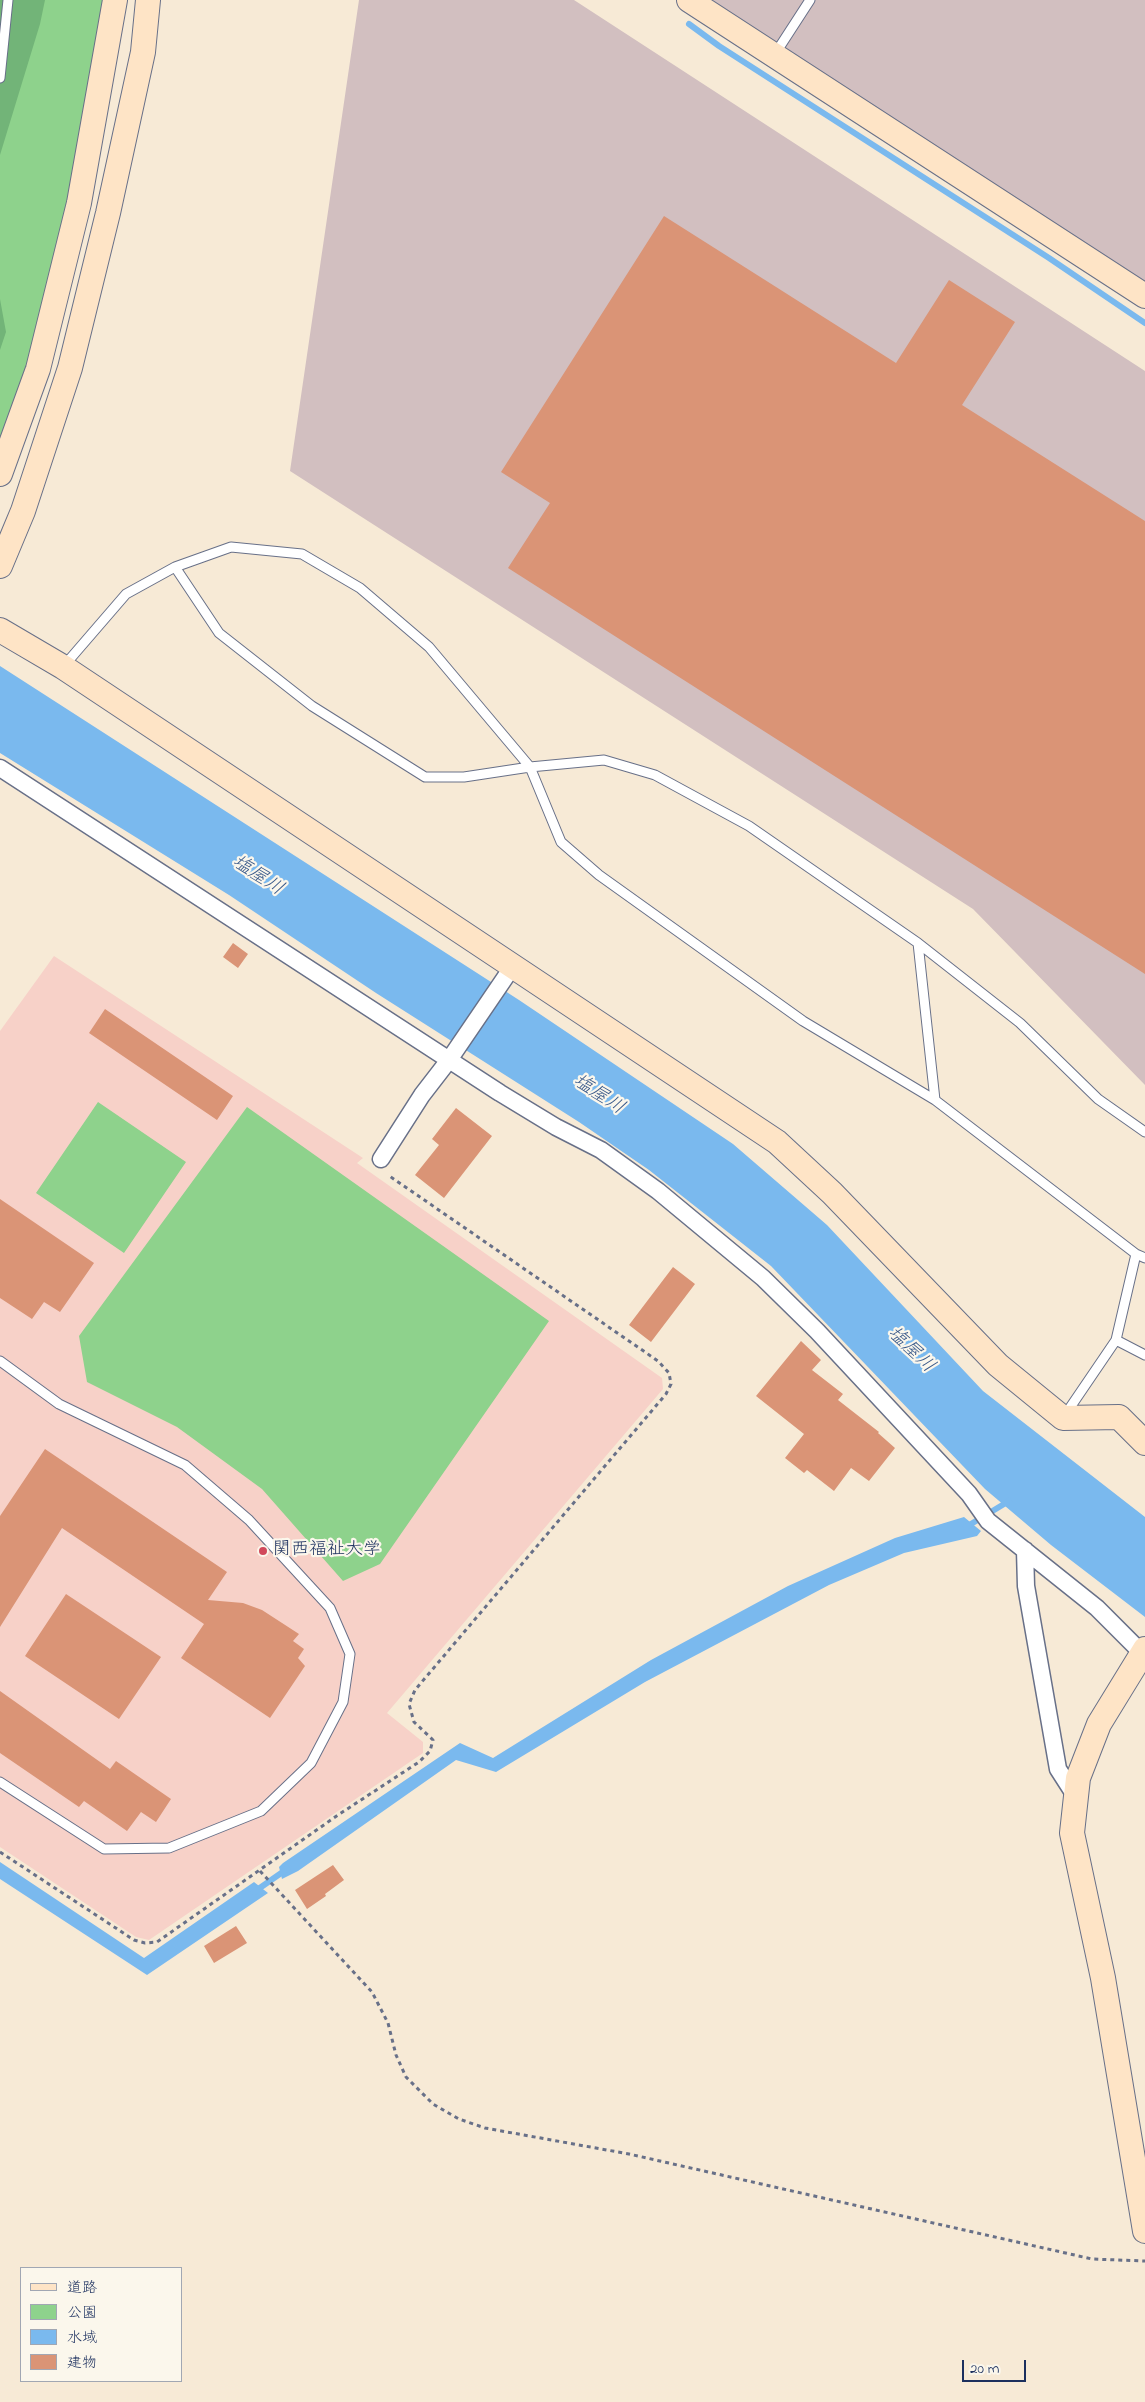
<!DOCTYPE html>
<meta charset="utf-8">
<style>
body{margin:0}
#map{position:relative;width:1145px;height:2402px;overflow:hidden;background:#f7ead6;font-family:"Indie Flower","Klee One",sans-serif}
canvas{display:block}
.legend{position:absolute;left:20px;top:2267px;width:162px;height:115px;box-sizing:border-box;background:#fbf7ec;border:1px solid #a1a7b3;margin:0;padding:6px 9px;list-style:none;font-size:15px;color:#1b2f5e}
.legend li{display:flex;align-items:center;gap:10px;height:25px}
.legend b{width:25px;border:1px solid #a1a7b3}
.scale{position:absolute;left:962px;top:2360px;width:64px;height:22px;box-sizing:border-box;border:2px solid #1b2f5e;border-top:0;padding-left:6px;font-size:15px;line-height:18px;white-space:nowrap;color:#1b2f5e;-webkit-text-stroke:4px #fbf7ec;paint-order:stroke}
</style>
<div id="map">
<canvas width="1145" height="2402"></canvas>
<ul class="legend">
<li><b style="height:6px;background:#fee4c6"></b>道路</li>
<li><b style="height:14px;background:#8ed28c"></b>公園</li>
<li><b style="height:14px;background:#7ab9ee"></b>水域</li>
<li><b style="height:14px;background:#da9476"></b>建物</li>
</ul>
<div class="scale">20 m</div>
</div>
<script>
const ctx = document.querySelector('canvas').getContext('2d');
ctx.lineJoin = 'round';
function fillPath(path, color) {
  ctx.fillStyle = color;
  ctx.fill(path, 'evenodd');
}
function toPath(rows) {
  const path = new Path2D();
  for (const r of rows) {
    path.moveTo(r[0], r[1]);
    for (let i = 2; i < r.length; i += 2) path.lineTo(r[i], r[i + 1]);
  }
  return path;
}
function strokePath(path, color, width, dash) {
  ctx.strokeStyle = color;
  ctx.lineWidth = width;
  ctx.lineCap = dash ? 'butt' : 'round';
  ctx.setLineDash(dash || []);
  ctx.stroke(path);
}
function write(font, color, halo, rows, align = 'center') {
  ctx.font = font + ' "Indie Flower","Klee One",sans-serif';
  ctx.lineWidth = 4.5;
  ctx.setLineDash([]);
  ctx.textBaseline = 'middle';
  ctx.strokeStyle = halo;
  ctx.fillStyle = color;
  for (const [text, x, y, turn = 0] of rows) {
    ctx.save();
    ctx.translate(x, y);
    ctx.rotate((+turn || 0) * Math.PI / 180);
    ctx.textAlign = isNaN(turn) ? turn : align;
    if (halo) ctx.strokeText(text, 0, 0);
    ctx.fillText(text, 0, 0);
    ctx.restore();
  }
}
const built = toPath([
 [54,956,363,1158,357,1163,662,1378,663,1389,387,1713,423,1742,423,1753,149,1940,136,1937,0,1847,0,1031]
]);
const industrial = toPath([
 [359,0,574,0,1145,371,1145,1085,973,909,290,471],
 [682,0,1145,0,1145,307]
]);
const green = toPath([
 [0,0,110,0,58,287,0,470],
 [98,1102,186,1162,124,1253,36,1193],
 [247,1107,549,1321,380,1564,343,1581,262,1489,177,1427,87,1382,79,1336]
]);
const forest = toPath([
 [0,0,45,0,40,24,0,155],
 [0,299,6,332,0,350]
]);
const water = toPath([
 [0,666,519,1000,733,1144,827,1225,983,1391,1145,1517,1145,1617,1051,1545,985,1489,771,1266,649,1170,579,1122,376,993,229,895,0,753],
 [964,1517,981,1531,977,1536,904,1553,829,1585,645,1682,496,1772,456,1760,298,1871,282,1879,279,1867,283,1863,460,1743,493,1758,651,1660,788,1586,895,1538],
 [0,1862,144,1958,254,1882,268,1893,147,1975,0,1879]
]);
const stream = toPath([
 [689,24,719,46,1049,258,1145,323],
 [966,1527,1009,1501],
 [254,1892,287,1869]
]);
const building = toPath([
 [664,216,896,363,949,280,1015,322,962,405,1145,521,1145,974,508,568,550,503,501,472],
 [233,943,248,954,238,968,223,957],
 [105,1009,233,1096,217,1120,89,1033],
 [456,1108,492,1136,444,1198,415,1175,439,1145,432,1139],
 [0,1199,94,1263,60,1312,44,1302,32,1319,0,1298],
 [673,1267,695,1284,651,1342,629,1325],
 [801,1341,821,1360,812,1370,843,1394,838,1400,879,1432,878,1433,895,1448,869,1481,851,1468,834,1491,807,1470,804,1473,785,1458,804,1434,756,1396],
 [45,1449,227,1572,208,1600,243,1603,262,1610,299,1634,293,1641,304,1649,298,1658,305,1666,270,1718,181,1658,204,1624,62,1528,0,1627,0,1516],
 [66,1594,161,1657,119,1719,25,1656],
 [0,1691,110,1769,116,1761,171,1799,156,1822,141,1812,127,1831,84,1801,79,1807,0,1753],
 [333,1865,344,1880,325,1894,326,1896,307,1909,295,1890],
 [236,1926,247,1943,214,1963,204,1946]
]);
const path = toPath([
 [0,1852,134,1940,145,1943,157,1942,338,1815,419,1762,430,1751,433,1740,414,1722,409,1704,415,1690,666,1394,671,1384,669,1373,658,1361,388,1175],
 [260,1871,372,1992,388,2023,396,2055,406,2077,433,2104,459,2119,485,2128,629,2154,1092,2259,1145,2261]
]);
const lane = toPath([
 [775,54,810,0],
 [0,78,8,0],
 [175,567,219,633,312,706,425,777,464,777,530,767,604,760,655,775,749,826,918,943,1020,1023,1098,1099,1145,1132],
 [63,667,126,594,175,567,231,547,302,554,360,588,429,647,530,767,561,842,599,875,803,1021,935,1100,1136,1254,1145,1258],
 [918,943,935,1100],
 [1116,1340,1145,1355],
 [0,1361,59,1404,185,1465,249,1520,330,1608,350,1654,343,1702,311,1763,261,1811,169,1848,104,1849,0,1782],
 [1065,1415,1116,1340,1136,1254]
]);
const street = toPath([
 [0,768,500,1093,556,1127,601,1150,658,1191,763,1278,817,1331,969,1494,988,1521,1097,1608,1142,1653],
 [381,1159,422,1095,449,1060,513,966],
 [1025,1550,1026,1586,1058,1769,1076,1797]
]);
const secondary = toPath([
 [689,0,1145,296],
 [0,474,38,369,79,203,115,0],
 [0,566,23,511,70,368,108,213,143,52,148,0],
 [0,630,63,667,777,1142,832,1193,998,1365,1063,1418,1119,1417,1145,1443],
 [1145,1649,1099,1724,1078,1778,1072,1833,1103,1978,1145,2231]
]);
const markers = [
 [263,1551,5,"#d1495b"]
];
const poiNames = [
 ["関西福祉大学",273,1551]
];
const waterNames = [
 ["塩屋川",257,877,33],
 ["塩屋川",598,1096,33],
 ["塩屋川",910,1351,44]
];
fillPath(built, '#f7d1c8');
fillPath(industrial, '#d2bfc0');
fillPath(green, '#8ed28c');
fillPath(forest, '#72b478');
fillPath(water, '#7ab9ee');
strokePath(stream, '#7ab9ee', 6);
fillPath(building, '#da9476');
strokePath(lane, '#687088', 11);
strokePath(street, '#687088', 19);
strokePath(secondary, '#687088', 26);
strokePath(path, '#687088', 3, [4, 4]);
strokePath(lane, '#fff', 9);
strokePath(street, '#fff', 16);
strokePath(secondary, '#fee4c6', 24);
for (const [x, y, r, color] of markers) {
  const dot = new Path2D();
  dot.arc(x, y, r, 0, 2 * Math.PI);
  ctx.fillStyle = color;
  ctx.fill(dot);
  strokePath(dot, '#fbf7ec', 2);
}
write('18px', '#1b2f5e', '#fbf7ec', poiNames, 'left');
write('italic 19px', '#385889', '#fbf7ec', waterNames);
</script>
